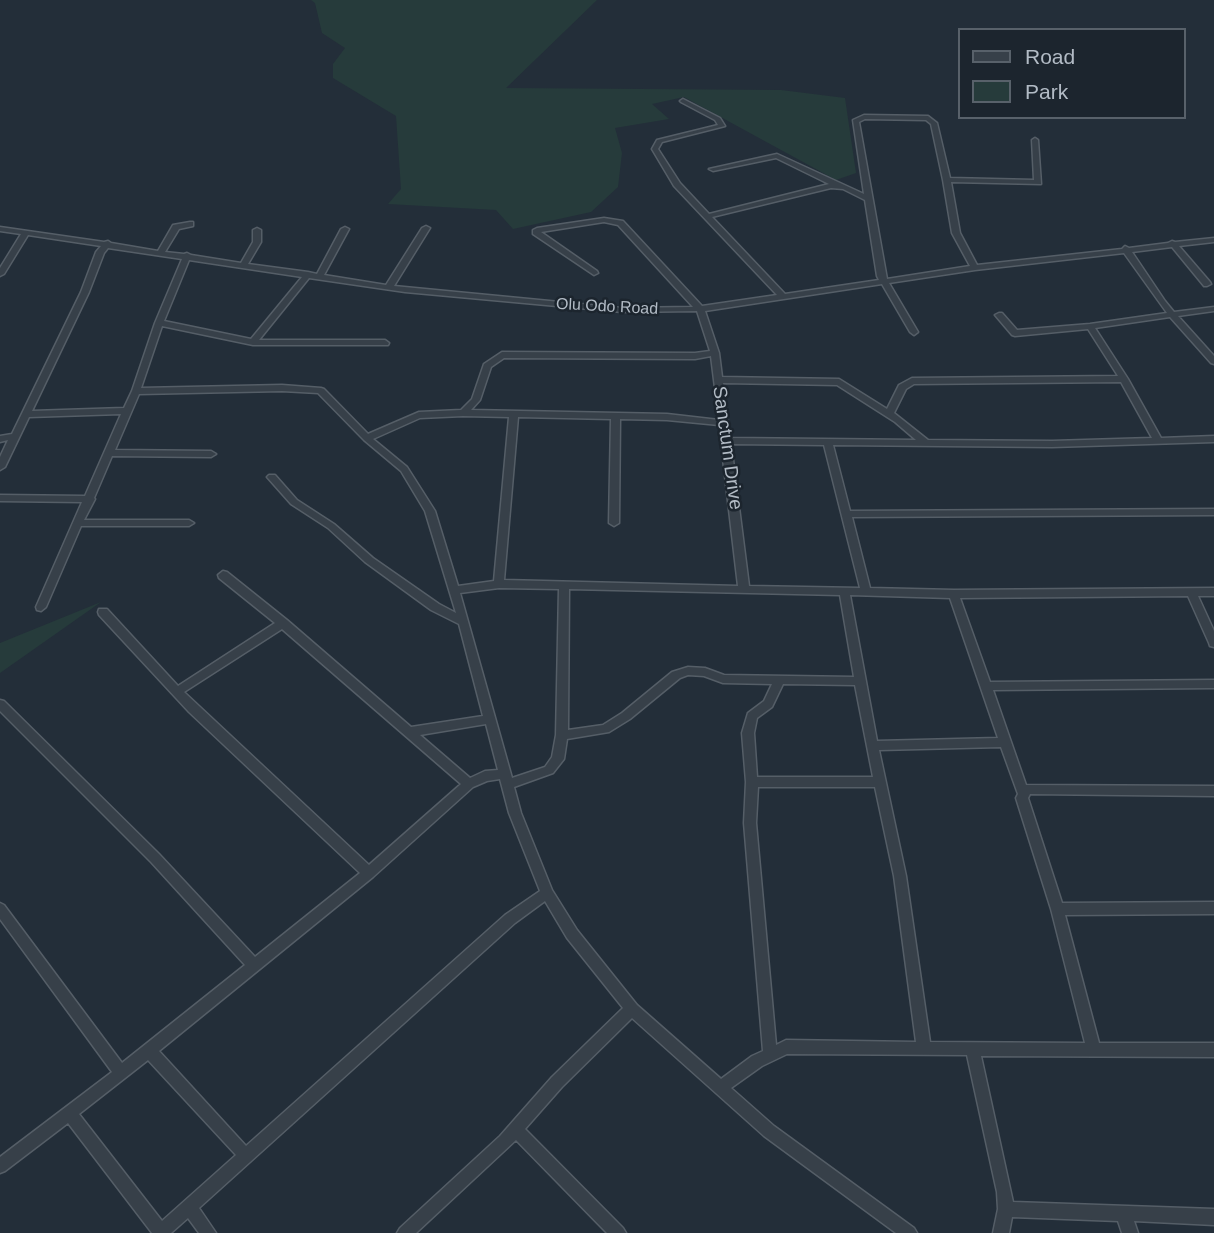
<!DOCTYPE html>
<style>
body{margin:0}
#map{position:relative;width:1214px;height:1233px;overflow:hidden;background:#232e39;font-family:Helvetica,sans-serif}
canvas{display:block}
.legend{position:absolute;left:958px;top:28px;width:228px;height:91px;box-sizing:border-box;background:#1c252e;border:2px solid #58616a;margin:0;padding:9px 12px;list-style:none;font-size:21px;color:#b2bbc5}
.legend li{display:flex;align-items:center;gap:14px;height:35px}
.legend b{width:35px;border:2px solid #58616a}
</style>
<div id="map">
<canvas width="1214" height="1233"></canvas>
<ul class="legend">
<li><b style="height:9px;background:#374049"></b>Road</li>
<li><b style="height:19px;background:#263b3b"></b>Park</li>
</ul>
</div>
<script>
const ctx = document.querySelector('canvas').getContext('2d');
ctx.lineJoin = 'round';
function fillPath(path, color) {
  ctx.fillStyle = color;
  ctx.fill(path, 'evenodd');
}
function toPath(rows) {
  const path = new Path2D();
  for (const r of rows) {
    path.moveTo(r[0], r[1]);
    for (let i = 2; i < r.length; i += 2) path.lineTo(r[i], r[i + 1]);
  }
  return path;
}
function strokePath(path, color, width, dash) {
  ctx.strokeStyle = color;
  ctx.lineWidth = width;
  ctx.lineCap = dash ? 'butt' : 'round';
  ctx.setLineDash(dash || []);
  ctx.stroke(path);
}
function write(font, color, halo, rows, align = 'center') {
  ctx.font = font + ' Helvetica,sans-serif';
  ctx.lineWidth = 5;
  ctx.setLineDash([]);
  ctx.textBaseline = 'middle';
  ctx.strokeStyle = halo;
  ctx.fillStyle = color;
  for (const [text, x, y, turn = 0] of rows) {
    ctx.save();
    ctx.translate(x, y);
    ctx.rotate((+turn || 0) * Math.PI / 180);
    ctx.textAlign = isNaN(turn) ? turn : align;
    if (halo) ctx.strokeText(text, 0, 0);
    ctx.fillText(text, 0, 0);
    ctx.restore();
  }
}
const green = toPath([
 [311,0,597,0,506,88,781,90,845,98,856,173,836,180,684,97,652,104,669,119,615,128,622,153,618,187,591,212,513,229,496,210,388,204,401,189,396,116,333,78,333,64,345,48,322,33,315,3],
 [101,602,0,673,0,643]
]);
const minor = toPath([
 [683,99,720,118,725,126,662,142,658,149,680,183,709,214,829,184,776,158,713,171,709,169,777,154,864,194,853,120,864,115,928,116,937,123,950,178,1034,180,1032,140,1035,138,1038,140,1041,184,951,182,960,233,977,265,1122,249,1125,246,1129,248,1168,243,1172,241,1175,242,1214,238,1214,242,1179,246,1210,282,1211,284,1207,286,1204,286,1172,247,1132,252,1165,301,1174,312,1214,307,1214,311,1178,316,1214,356,1214,364,1211,363,1170,317,1095,328,1128,379,1161,438,1214,436,1214,442,1052,447,833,445,850,511,1214,509,1214,515,852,517,870,588,954,590,1214,588,1214,596,1198,596,1214,631,1214,647,1210,646,1209,643,1188,596,960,598,990,682,1214,680,1214,688,993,690,1026,785,1214,786,1214,796,1030,794,1028,798,1062,903,1214,902,1214,914,1065,915,1099,1043,1214,1043,1214,1057,981,1056,1013,1202,1214,1209,1214,1225,1134,1221,1138,1233,1122,1233,1118,1221,1012,1217,1009,1233,993,1233,998,1209,997,1192,967,1055,787,1054,762,1066,731,1088,774,1126,914,1228,917,1233,896,1233,764,1136,632,1018,562,1087,525,1129,623,1228,626,1233,607,1233,516,1140,416,1233,397,1233,400,1228,500,1136,552,1077,623,1008,567,938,545,901,515,923,199,1208,216,1233,199,1233,188,1218,171,1233,152,1233,68,1123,5,1171,0,1173,0,1157,112,1072,0,919,0,903,4,905,122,1063,245,965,151,862,0,711,0,700,4,701,159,854,255,957,360,873,189,712,99,615,98,612,99,609,107,609,178,686,275,623,219,578,218,575,223,571,227,572,287,620,411,727,483,716,459,624,431,610,365,562,328,528,291,504,267,477,269,475,275,475,297,500,334,524,373,558,439,604,456,613,425,511,401,471,364,440,318,393,282,391,139,394,115,450,211,451,216,454,211,457,112,456,94,498,95,499,84,520,189,520,194,523,189,526,81,526,46,607,41,611,37,610,36,607,82,502,0,501,0,495,85,496,121,414,29,417,5,467,0,470,0,457,8,440,0,442,0,436,12,434,81,292,96,252,101,246,28,235,4,274,0,276,0,268,21,234,0,231,0,227,104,242,108,241,111,243,158,251,173,225,190,222,193,222,193,226,179,229,165,252,184,254,187,253,191,255,241,263,253,242,253,230,257,228,261,230,261,242,248,264,308,272,317,274,341,229,345,227,349,229,324,275,386,285,422,228,426,226,430,228,394,286,622,308,693,307,618,225,604,222,541,232,597,271,598,273,594,275,533,234,533,230,537,228,604,218,623,221,702,306,777,295,674,186,652,149,657,140,718,125,715,120,681,102,680,101,683,99],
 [865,119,926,120,931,124,943,180,952,233,970,266,887,279,859,122,865,119],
 [831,188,843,189,865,200,877,276,879,280,785,294,712,217,831,188],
 [108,248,182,259,155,323,132,391,124,408,32,411,89,292,104,253,108,248],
 [1124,253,1167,313,1090,324,1017,330,1002,313,999,313,995,315,1012,335,1015,336,1088,329,1118,376,912,378,899,385,887,409,839,379,722,377,719,353,705,311,882,284,910,332,914,335,918,332,889,283,975,270,1124,253],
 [189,260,302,277,251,339,164,321,189,260],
 [309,278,405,292,622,312,697,311,710,351,695,353,502,352,484,364,472,399,461,410,419,412,368,434,324,389,321,388,282,385,141,388,162,326,253,345,388,345,389,343,385,340,259,340,309,278],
 [711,356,719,420,667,414,471,410,480,400,491,367,504,358,695,359,711,356],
 [1121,382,1152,438,1052,441,928,440,894,413,906,389,914,384,1121,382],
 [723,383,837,385,895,422,916,440,730,438,723,383],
 [463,416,509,417,494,581,458,586,435,511,407,467,373,439,420,418,463,416],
 [518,417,611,419,609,523,614,526,619,523,620,419,667,420,719,425,738,586,504,580,518,417],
 [731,444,824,445,860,588,749,586,731,444],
 [499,588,559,589,556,735,552,757,545,767,512,778,460,593,499,588],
 [569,589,840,595,854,677,724,675,705,668,688,667,672,672,622,713,603,725,568,730,569,589],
 [850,595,950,598,998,738,877,741,850,595],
 [282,629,461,784,369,865,184,692,282,629],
 [688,675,704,676,723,683,772,684,764,701,748,713,742,733,746,782,744,823,763,1051,752,1056,721,1079,637,1005,577,930,552,890,521,813,514,787,553,773,564,759,567,739,609,732,630,719,680,678,688,675],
 [783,684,855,685,873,777,757,777,754,733,757,718,772,707,783,684],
 [486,724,498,770,485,771,470,778,420,735,486,724],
 [1001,747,1018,794,1016,798,1051,909,1085,1043,930,1042,906,876,879,750,1001,747],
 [500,779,509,813,540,891,505,915,246,1146,159,1051,373,877,473,787,487,781,500,779],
 [758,787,875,787,894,876,916,1042,786,1040,776,1045,756,823,758,787],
 [148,1060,236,1155,162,1221,79,1114,148,1060]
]);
const farStreetnames = [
 ["Olu Odo Road",607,307,3]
];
const streetNames = [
 ["Sanctum Drive",727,448,82]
];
fillPath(green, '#263b3b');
strokePath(minor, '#555e67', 3);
fillPath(minor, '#374049');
write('16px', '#b2bbc5', '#1c252e', farStreetnames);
write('19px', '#b2bbc5', '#1c252e', streetNames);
</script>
